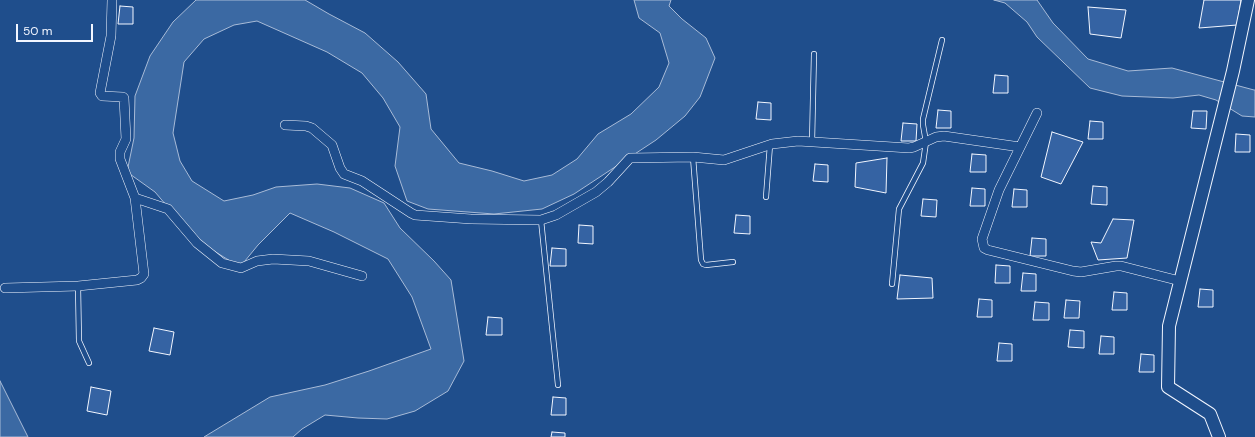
<!DOCTYPE html>
<style>
body{margin:0}
#map{position:relative;width:1255px;height:437px;overflow:hidden;background:#1f4e8c;font-family:"DM Sans",sans-serif}
canvas{display:block}
.scale{position:absolute;left:16px;top:24px;width:77px;height:18px;box-sizing:border-box;border:2px solid #f2f6ff;border-top:0;padding-left:5px;font-size:12px;line-height:14px;white-space:nowrap;color:#f2f6ff;-webkit-text-stroke:3px #1f4e8c;paint-order:stroke}
</style>
<div id="map">
<canvas width="1255" height="437"></canvas>
<div class="scale">50 m</div>
</div>
<script>
const ctx = document.querySelector('canvas').getContext('2d');
ctx.lineJoin = 'round';
function fillPath(path, color) {
  ctx.fillStyle = color;
  ctx.fill(path, 'evenodd');
}
function toPath(rows) {
  const path = new Path2D();
  for (const r of rows) {
    path.moveTo(r[0], r[1]);
    for (let i = 2; i < r.length; i += 2) path.lineTo(r[i], r[i + 1]);
  }
  return path;
}
function strokePath(path, color, width, dash) {
  ctx.strokeStyle = color;
  ctx.lineWidth = width;
  ctx.lineCap = dash ? 'butt' : 'round';
  ctx.setLineDash(dash || []);
  ctx.stroke(path);
}
const water = toPath([
 [196,0,305,0,329,14,365,33,398,62,426,94,431,129,459,163,492,171,524,181,552,175,577,159,598,134,631,114,659,87,669,63,660,33,639,18,634,0,671,0,669,6,682,19,706,38,715,58,700,97,685,116,656,140,574,194,542,209,494,214,428,209,407,201,395,166,400,127,383,98,362,73,327,52,257,21,234,25,204,39,184,62,173,133,180,161,192,181,224,201,253,195,276,187,317,184,350,188,384,203,400,228,434,261,451,280,464,361,448,391,415,411,387,419,358,418,325,415,302,429,293,437,204,437,270,397,325,385,369,371,431,349,412,297,388,259,334,232,290,213,258,245,240,267,196,240,155,192,127,172,134,138,135,96,150,56,173,22,196,0],
 [994,0,1037,0,1053,23,1088,59,1128,71,1172,68,1254,90,1255,90,1255,117,1242,116,1216,100,1199,95,1173,98,1122,96,1090,88,1037,37,1027,22,1005,3,994,0],
 [0,381,28,437,0,437,0,381]
]);
const building = toPath([
 [1204,0,1241,0,1237,25,1199,28,1204,0],
 [120,6,133,7,133,24,118,24,120,6],
 [1088,7,1126,10,1121,38,1090,34,1088,7],
 [995,75,1008,76,1008,93,993,93,995,75],
 [758,102,771,103,771,120,756,119,758,102],
 [938,110,951,111,951,128,936,128,938,110],
 [1193,111,1207,111,1206,129,1191,128,1193,111],
 [1090,121,1103,122,1103,139,1088,139,1090,121],
 [903,123,917,124,916,141,901,141,903,123],
 [1052,132,1083,142,1061,184,1041,177,1052,132],
 [1236,134,1250,135,1250,152,1235,152,1236,134],
 [972,154,986,155,986,172,970,172,972,154],
 [887,158,886,193,855,187,856,163,887,158],
 [815,164,828,165,828,182,813,181,815,164],
 [1093,186,1107,187,1107,205,1091,204,1093,186],
 [972,188,985,189,985,206,970,206,972,188],
 [1014,189,1027,190,1027,207,1012,207,1014,189],
 [923,199,937,200,936,217,921,216,923,199],
 [736,215,750,216,750,234,734,233,736,215],
 [1113,219,1134,220,1127,258,1098,260,1091,242,1101,243,1113,219],
 [579,225,593,226,593,244,578,243,579,225],
 [1032,238,1046,239,1046,256,1030,256,1032,238],
 [552,248,566,249,566,266,550,266,552,248],
 [996,265,1010,266,1010,283,995,283,996,265],
 [1023,273,1036,274,1036,291,1021,291,1023,273],
 [900,275,932,278,933,298,897,299,900,275],
 [1200,289,1213,290,1213,307,1198,307,1200,289],
 [1114,292,1127,293,1127,310,1112,310,1114,292],
 [979,299,992,300,992,317,977,317,979,299],
 [1066,300,1080,301,1079,318,1064,318,1066,300],
 [1035,302,1049,303,1049,320,1033,320,1035,302],
 [488,317,502,318,502,335,486,335,488,317],
 [154,328,174,332,170,355,149,351,154,328],
 [1070,330,1084,331,1084,348,1068,347,1070,330],
 [1101,336,1114,337,1114,354,1099,354,1101,336],
 [999,343,1012,344,1012,361,997,361,999,343],
 [1141,354,1154,355,1154,372,1139,372,1141,354],
 [91,387,111,391,107,415,87,411,91,387],
 [553,397,566,398,566,415,551,415,553,397],
 [552,432,565,433,565,437,551,437,552,432]
]);
const service = toPath([
 [812,142,814,54],
 [693,157,701,260,703,264,706,265,733,262],
 [766,197,770,145],
 [541,220,558,385],
 [892,284,899,209,923,163,926,142,923,125,923,119,942,40],
 [78,286,79,341,89,363]
]);
const minor = toPath([
 [112,0,111,36,100,93,102,96,123,97,124,98,126,139,120,152,120,159,135,198,168,209,197,243,222,263,241,268,257,261,273,259,309,261,362,276],
 [1037,113,999,190,982,239,984,248,988,250,1073,271,1081,272,1116,266,1121,266,1180,281],
 [285,125,306,126,312,128,332,145,340,168,344,174,362,181,411,213,415,215,471,219,541,220,556,215,596,192,608,182,630,158,693,157,724,160,772,144,798,141,909,148,914,147,936,137,944,136,1020,147],
 [5,288,78,286,137,280,141,278,144,274,135,198]
]);
const tertiary = toPath([
 [1219,437,1210,414,1168,387,1169,326,1233,71,1248,0]
]);
fillPath(water, '#3b69a3');
strokePath(water, '#a8bbd7', 1);
fillPath(building, '#3563a3');
strokePath(building, '#f2f6ff', 1);
strokePath(service, '#f2f6ff', 6);
strokePath(minor, '#f2f6ff', 10);
strokePath(tertiary, '#f2f6ff', 14);
strokePath(service, '#1f4e8c', 4.5);
strokePath(minor, '#1f4e8c', 9);
strokePath(tertiary, '#1f4e8c', 12);
</script>
